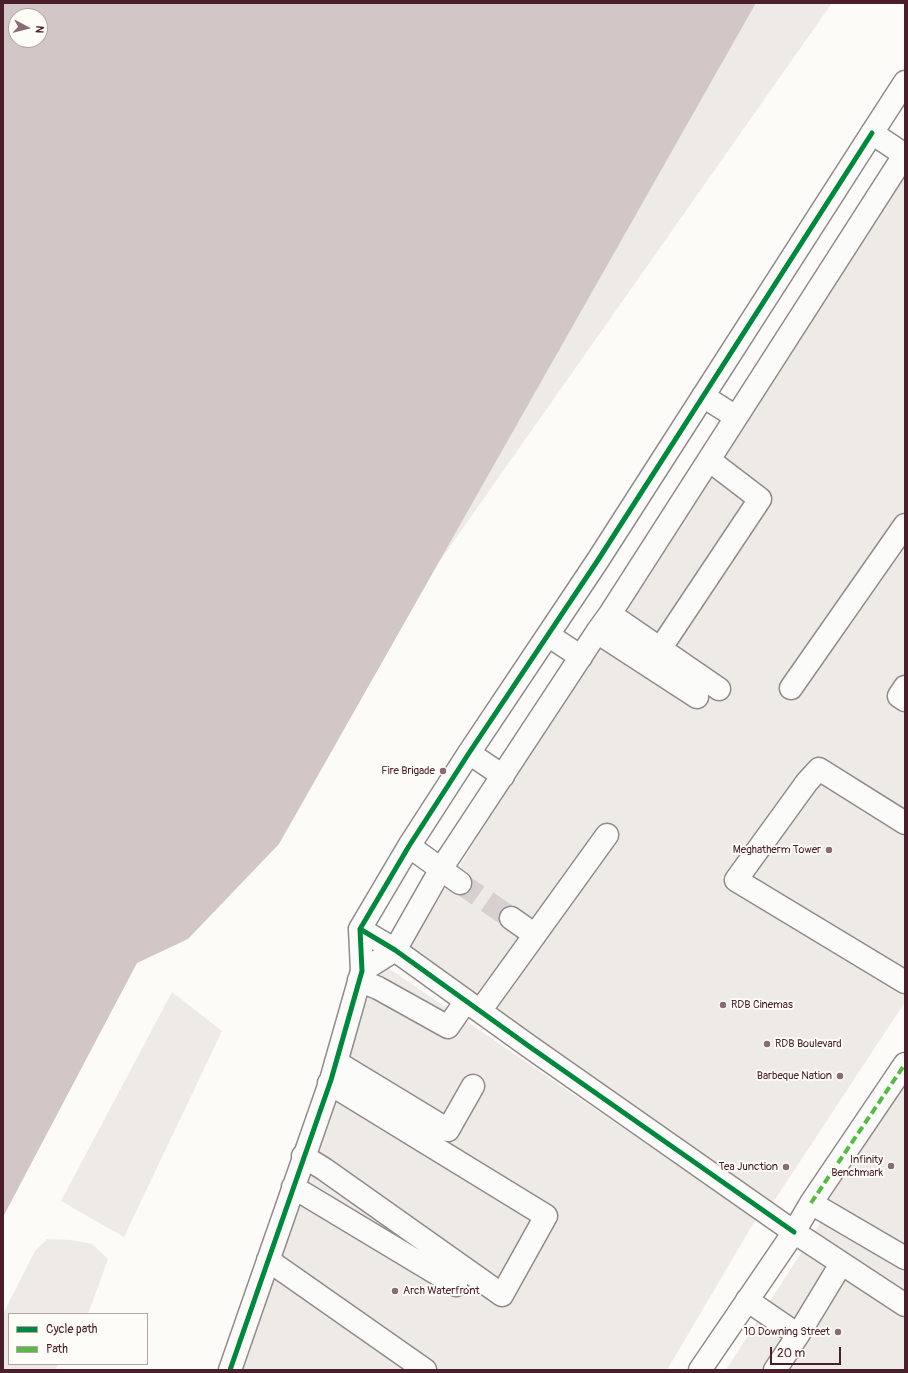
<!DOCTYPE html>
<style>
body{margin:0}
#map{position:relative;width:908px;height:1373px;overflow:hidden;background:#fcfbf8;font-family:Pangolin,sans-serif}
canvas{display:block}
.frame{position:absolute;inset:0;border:4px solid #4a1f2b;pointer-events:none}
.legend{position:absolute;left:8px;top:1313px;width:140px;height:52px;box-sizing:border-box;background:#fdfcf7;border:1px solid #b5a4a5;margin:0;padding:5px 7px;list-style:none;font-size:12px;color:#4a1f2b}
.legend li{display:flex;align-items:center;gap:8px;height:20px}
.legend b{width:20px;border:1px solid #b5a4a5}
.north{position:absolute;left:8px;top:8px;width:40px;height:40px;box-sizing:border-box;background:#fdfcf7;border:1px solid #b5a4a5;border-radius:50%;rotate:97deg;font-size:11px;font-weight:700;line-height:16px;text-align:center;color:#4a1f2b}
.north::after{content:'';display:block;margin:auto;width:14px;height:18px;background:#886c73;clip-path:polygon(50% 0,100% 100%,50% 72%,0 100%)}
.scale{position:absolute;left:770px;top:1347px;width:71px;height:18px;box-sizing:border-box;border:2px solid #4a1f2b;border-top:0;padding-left:5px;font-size:12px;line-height:14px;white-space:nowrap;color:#4a1f2b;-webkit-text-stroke:3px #fdfcf7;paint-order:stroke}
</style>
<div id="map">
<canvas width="908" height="1373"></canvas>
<div class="frame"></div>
<ul class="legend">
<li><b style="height:5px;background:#00873e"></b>Cycle path</li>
<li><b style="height:5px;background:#58b947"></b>Path</li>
</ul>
<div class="north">N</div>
<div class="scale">20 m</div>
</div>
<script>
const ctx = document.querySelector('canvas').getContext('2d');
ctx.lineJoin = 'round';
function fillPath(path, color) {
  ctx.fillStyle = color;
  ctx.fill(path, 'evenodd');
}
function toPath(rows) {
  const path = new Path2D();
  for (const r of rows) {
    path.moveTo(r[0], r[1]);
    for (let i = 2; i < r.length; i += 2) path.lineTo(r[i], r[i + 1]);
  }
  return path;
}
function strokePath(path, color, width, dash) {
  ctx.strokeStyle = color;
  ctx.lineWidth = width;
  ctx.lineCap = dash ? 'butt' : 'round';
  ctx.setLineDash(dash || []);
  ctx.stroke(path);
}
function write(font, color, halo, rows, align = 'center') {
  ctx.font = font + ' Pangolin,sans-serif';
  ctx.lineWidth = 4;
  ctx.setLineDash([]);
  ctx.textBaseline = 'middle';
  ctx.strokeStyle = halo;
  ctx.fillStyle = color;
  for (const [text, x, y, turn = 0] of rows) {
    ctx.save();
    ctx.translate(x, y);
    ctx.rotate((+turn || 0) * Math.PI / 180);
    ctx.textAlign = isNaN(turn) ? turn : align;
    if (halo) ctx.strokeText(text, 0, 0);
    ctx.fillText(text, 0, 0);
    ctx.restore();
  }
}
const built = toPath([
 [905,170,905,1002,772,1204,402,958,596,647],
 [387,967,756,1219,667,1370,243,1370,372,986],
 [905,1050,905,1370,726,1370,822,1220,808,1195]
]);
const green = toPath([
 [756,3,832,3,437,565],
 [172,992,222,1031,124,1237,61,1201],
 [47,1239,71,1240,92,1244,108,1259,90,1309,87,1314,9,1314,9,1364,58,1364,55,1370,3,1370,3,1314,35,1251]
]);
const water = toPath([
 [3,3,756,3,279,844,188,939,137,963,3,1217],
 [16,16,40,16,40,40,16,40]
]);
const minorTunnel = toPath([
 [460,883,511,918]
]);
const minor = toPath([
 [703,396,736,417],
 [610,614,719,689],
 [597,632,697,697],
 [548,635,581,657],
 [660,649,760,499,709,460],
 [905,687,899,696,905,700],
 [791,688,905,525],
 [469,753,503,776],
 [905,823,819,769,807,782,736,880,905,982],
 [409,846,460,883],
 [511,918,535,935],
 [360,929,395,950,530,1047,794,1232,905,1305],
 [362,971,395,950,441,869,597,632,610,614,905,154],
 [359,980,378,988,448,1027,466,1001],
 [480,1011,607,835],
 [336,1062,448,1130,473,1086],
 [303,1156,324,1169,502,1295,546,1216,329,1083],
 [293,1187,456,1285],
 [811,1203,905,1258],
 [268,1260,425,1370],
 [747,1300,798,1335],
 [230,1370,331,1080,362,971,360,929,409,846,469,753,598,560,872,133],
 [700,1370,794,1232,811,1203,905,1064],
 [775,1370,798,1335,841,1264]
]);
const major = toPath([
 [905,82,872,133,905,155]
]);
const quiet = toPath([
 [811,1203,905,1064]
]);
const cycleway = toPath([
 [360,929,395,950,530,1047,794,1232],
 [230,1370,331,1080,362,971,360,929,409,846,469,753,598,560,872,133]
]);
const markers = [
 [443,771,4,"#886c73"],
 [829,850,4,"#886c73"],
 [723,1005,4,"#886c73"],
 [767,1044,4,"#886c73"],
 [840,1076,4,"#886c73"],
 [891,1166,4,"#886c73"],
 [786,1167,4,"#886c73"],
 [395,1291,4,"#886c73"],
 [838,1332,4,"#886c73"]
];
const poiNames = [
 ["Fire Brigade",435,771],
 ["Meghatherm Tower",821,850],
 ["RDB Cinemas",731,1005,"left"],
 ["RDB Boulevard",775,1044,"left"],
 ["Barbeque Nation",832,1076],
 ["Infinity",883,1160],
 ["Benchmark",883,1173],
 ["Tea Junction",778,1167],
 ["Arch Waterfront",403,1291,"left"],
 ["10 Downing Street",830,1332]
];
fillPath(built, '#eeebe7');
fillPath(green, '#eeeae8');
fillPath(water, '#d2c7c6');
strokePath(minorTunnel, '#d8cfcf', 22, [22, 11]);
strokePath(minor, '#928a8b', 25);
strokePath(major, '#928a8b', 25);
strokePath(minor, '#fbfbf9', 22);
strokePath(major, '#fbfbf9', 22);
strokePath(quiet, '#58b947', 4, [8, 4]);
strokePath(cycleway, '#00873e', 5);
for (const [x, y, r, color] of markers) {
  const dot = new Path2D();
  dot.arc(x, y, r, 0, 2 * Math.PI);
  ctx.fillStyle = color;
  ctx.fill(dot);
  strokePath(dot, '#fdfcf7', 1.5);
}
write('11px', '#4a1f2b', '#fdfcf7', poiNames, 'right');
</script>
